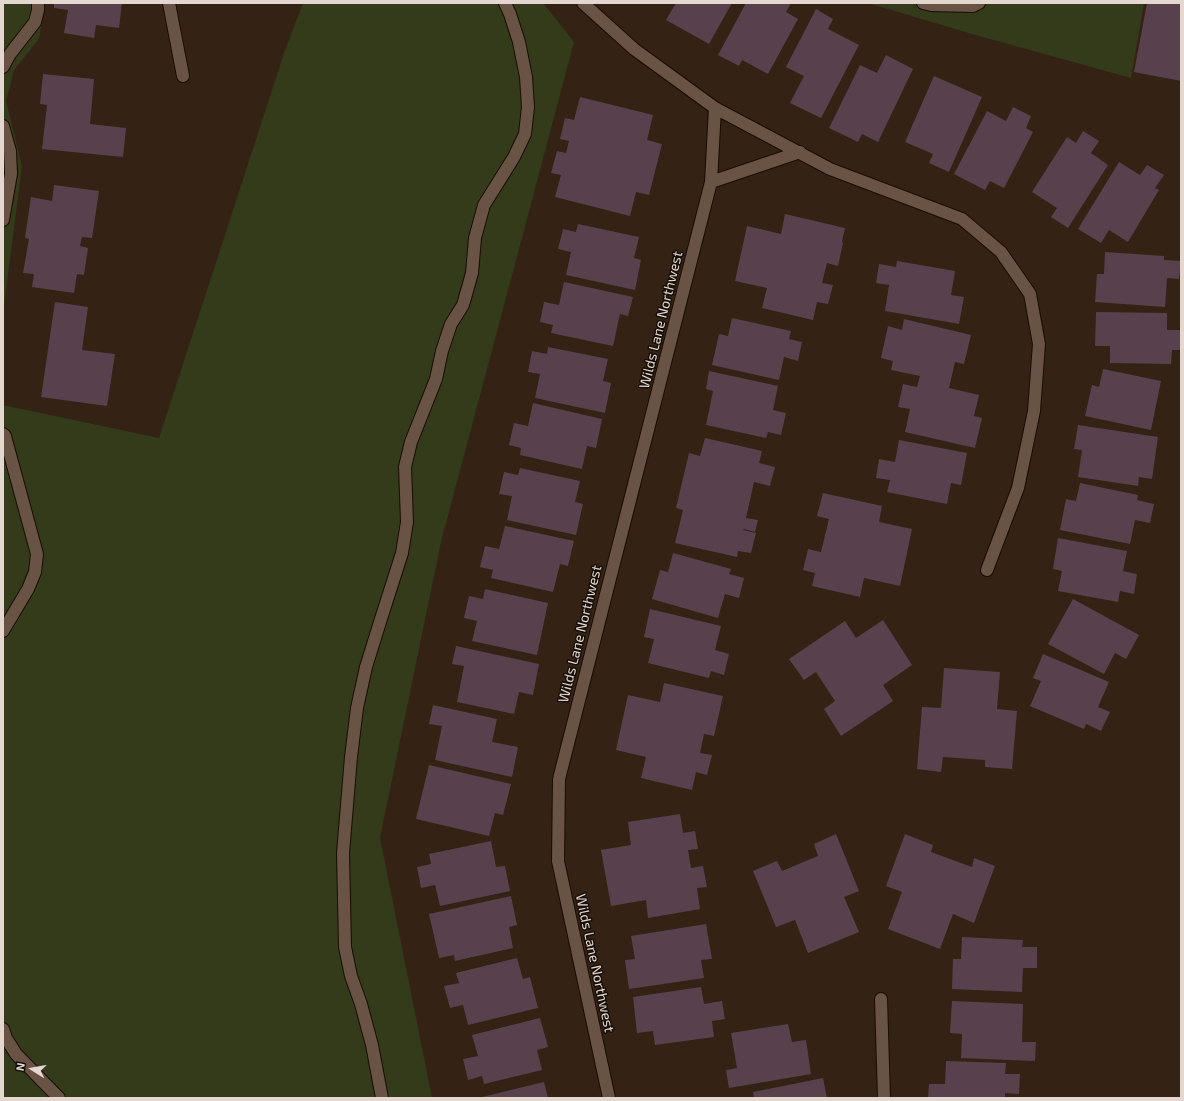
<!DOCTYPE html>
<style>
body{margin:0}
#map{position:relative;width:1184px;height:1101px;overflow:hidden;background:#342214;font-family:"Exo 2",sans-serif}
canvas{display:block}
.frame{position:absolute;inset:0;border:4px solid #e4d7cf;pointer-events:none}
.north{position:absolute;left:12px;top:1049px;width:40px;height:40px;-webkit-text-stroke:3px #160e08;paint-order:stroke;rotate:281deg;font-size:11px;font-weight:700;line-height:16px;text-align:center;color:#e4d7cf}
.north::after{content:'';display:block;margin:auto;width:14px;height:18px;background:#e4d7cf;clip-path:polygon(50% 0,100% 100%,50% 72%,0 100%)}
</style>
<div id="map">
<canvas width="1184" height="1101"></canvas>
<div class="frame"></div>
<div class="north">N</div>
</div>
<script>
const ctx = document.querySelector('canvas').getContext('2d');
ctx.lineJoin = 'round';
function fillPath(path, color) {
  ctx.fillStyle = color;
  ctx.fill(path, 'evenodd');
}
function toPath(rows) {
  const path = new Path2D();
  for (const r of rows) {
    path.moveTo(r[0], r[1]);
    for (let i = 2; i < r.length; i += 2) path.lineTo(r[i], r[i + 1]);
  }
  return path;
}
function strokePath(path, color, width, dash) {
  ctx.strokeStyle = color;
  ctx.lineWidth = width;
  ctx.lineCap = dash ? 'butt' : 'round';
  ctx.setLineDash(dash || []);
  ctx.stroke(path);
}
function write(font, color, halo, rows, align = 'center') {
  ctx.font = font + ' "Exo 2",sans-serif';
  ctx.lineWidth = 3;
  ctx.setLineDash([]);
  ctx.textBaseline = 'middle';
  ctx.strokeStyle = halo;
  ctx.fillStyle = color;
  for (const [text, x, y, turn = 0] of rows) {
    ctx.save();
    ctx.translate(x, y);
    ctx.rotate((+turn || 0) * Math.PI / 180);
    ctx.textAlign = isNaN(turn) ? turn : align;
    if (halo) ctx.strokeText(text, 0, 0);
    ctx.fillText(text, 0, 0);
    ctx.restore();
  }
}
const green = toPath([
 [3,3,43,3,43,16,39,39,14,70,6,101,22,166,3,314],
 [303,3,543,3,574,42,441,542,380,838,432,1098,3,1098,3,405,159,438,285,50],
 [868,3,1144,3,1131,78,972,34]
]);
const building = toPath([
 [54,3,122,3,119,28,96,25,94,38,64,33,68,10,54,8],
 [676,3,732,3,709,44,666,20],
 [746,3,791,3,786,12,798,19,768,74,742,60,739,66,718,55],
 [1147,3,1181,3,1181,81,1134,72],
 [816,9,833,19,828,29,859,45,821,118,790,103,804,76,786,67],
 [886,55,913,69,878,142,862,134,858,142,829,128,860,65,877,73],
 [43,74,94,79,90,124,126,128,123,157,42,149,47,105,40,104],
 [934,76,982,97,949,172,929,163,933,154,905,142],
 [580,97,653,115,647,140,662,144,649,195,636,192,630,216,555,197,561,175,551,173,557,151,566,153,569,141,560,139,565,118,574,120],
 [1013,107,1031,116,1026,128,1033,132,1004,188,990,181,985,190,954,174,987,111,1006,121],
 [1083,131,1099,141,1091,153,1108,165,1068,228,1051,217,1057,208,1032,192,1067,137,1076,143],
 [1119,162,1140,175,1147,165,1164,175,1155,188,1159,190,1128,242,1109,230,1101,243,1078,229],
 [54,185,99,191,92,238,82,237,80,246,88,248,84,275,77,274,74,293,32,287,34,274,23,273,29,239,25,238,31,197,52,201],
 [785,214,845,228,842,242,843,243,838,266,827,263,822,283,833,285,828,304,817,302,813,320,762,308,767,288,735,281,747,226,781,234],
 [578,224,639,237,634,258,641,260,635,290,566,275,571,252,558,249,563,229,576,232],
 [1105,252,1164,256,1164,260,1181,261,1179,279,1167,278,1165,307,1095,302,1097,274,1104,274],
 [897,261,955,271,951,295,964,297,959,324,885,311,889,285,876,283,879,264,896,267],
 [564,282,633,297,628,316,620,314,613,346,551,333,553,325,540,322,544,302,559,305],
 [55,302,88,307,82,350,115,354,107,406,41,397],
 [1096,312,1167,313,1167,330,1181,330,1181,350,1172,350,1171,364,1110,363,1110,346,1095,346],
 [732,318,791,331,789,339,802,342,798,361,784,357,779,380,712,365,719,334,728,336],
 [904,319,971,335,964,364,955,362,949,388,979,395,974,416,982,418,975,448,905,432,910,409,898,407,903,384,917,387,920,376,891,370,893,361,881,358,888,326,902,330],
 [548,347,608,359,603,381,611,383,605,413,535,398,540,374,528,372,532,351,547,354],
 [1103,369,1161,381,1151,430,1085,416,1092,385,1099,387],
 [709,371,778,386,773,410,786,413,781,435,768,432,766,438,706,425,713,391,706,389],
 [533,403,602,419,596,448,587,446,582,469,520,455,521,448,509,445,514,423,528,426],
 [1078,425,1158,437,1152,479,1139,477,1138,486,1078,477,1082,450,1074,449],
 [705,438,762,451,759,463,775,467,770,486,754,482,746,518,758,520,755,532,744,529,743,530,756,533,751,553,738,551,737,557,675,543,683,510,676,508,689,453,700,456],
 [899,440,967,453,961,485,951,483,947,504,887,492,890,480,876,478,879,459,895,462],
 [520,468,580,481,575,502,583,504,576,535,507,520,512,496,499,494,504,472,518,475],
 [1080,483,1138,495,1137,500,1154,504,1150,523,1135,520,1130,544,1060,530,1066,499,1076,501],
 [823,493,882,506,879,522,912,529,900,586,864,578,860,597,812,586,815,573,803,570,808,549,821,552,829,519,817,516],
 [505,526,574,541,568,566,560,564,553,592,491,578,493,570,480,567,485,546,499,549],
 [1058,538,1127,551,1123,571,1137,574,1134,594,1120,591,1118,602,1058,591,1062,571,1053,569],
 [673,553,731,569,729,574,744,578,739,598,725,594,718,618,652,599,660,570,668,572],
 [485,589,548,603,537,655,472,641,477,621,464,618,469,596,483,599],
 [1073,599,1139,635,1126,659,1115,653,1104,674,1048,644],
 [650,609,721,626,715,650,729,654,724,675,711,671,709,678,648,663,654,639,644,637],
 [883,620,912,665,883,685,893,701,841,736,824,709,835,701,816,672,804,680,789,659,845,621,856,638],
 [456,646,539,664,533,695,519,692,514,714,457,702,464,666,452,664],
 [1043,654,1109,682,1098,707,1110,712,1101,731,1086,724,1084,729,1030,706,1041,681,1033,678],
 [944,668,1000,672,997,709,1017,711,1012,769,985,767,985,760,943,757,941,772,917,769,922,707,941,708],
 [664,683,723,696,714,736,704,734,700,753,712,755,707,775,696,772,692,790,641,778,646,757,616,750,628,695,660,702],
 [433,705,497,719,492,742,518,747,512,777,435,760,442,726,429,724],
 [429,765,511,784,503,815,495,813,489,836,416,819],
 [680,814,683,833,695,831,698,849,688,850,691,868,703,866,707,887,697,888,700,909,648,918,646,900,611,906,601,850,631,845,628,822],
 [836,834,859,891,844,897,859,932,808,953,795,920,776,927,753,871,777,861,782,871,818,856,814,844],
 [905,834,933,845,931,852,972,867,974,858,995,866,974,923,953,914,940,949,888,929,902,892,886,886],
 [491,841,496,867,505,866,510,891,440,906,435,885,421,888,417,867,431,864,429,854],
 [511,896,517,925,509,927,513,948,455,961,454,955,439,958,429,914],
 [706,924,712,959,701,960,704,978,629,989,625,960,635,959,631,936],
 [962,937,1023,940,1022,947,1037,947,1037,968,1023,968,1022,992,952,989,953,959,961,959],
 [517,958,523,979,530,977,538,1008,468,1025,463,1005,450,1008,444,986,459,983,456,973],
 [701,987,704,1004,722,1001,725,1019,712,1021,714,1037,655,1045,653,1031,637,1033,633,997],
 [952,1001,1023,1004,1022,1042,1036,1042,1035,1061,961,1058,962,1034,950,1033],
 [540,1018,548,1047,537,1050,542,1070,484,1084,482,1076,468,1080,463,1059,478,1056,472,1035],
 [788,1024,792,1042,806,1040,811,1074,729,1088,726,1070,737,1068,731,1033],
 [946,1061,1006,1063,1005,1074,1020,1074,1019,1094,1005,1093,1005,1098,928,1098,929,1084,945,1084],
 [823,1078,827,1098,754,1098,753,1092],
 [544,1082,548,1098,483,1098,482,1097]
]);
const minor = toPath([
 [169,3,183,76],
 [583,3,634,49,715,108,830,169,962,219,1001,252,1030,294,1039,344,1034,411,1018,488,987,570],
 [923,3,931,5,973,6,979,3],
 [3,67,10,54,35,22,38,10,38,3],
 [3,126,10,151,11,174,3,220],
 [711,182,800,152],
 [3,434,5,436,37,554,35,572,28,589,3,631],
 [881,999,884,1098],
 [3,1029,6,1038,16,1054,59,1098],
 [382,1098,372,1045,361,1004,351,976,345,947,343,853,351,757,357,708,366,667,380,622,402,553,407,522,405,467,411,442,436,379,442,351,451,324,463,305,472,273,475,238,484,205,514,157,525,134,528,107,526,77,519,42,510,14,505,3],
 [609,1098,558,861,559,779,711,182,715,108]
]);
const streetNames = [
 ["Wilds Lane Northwest",661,320,-76],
 ["Wilds Lane Northwest",580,634,-76],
 ["Wilds Lane Northwest",595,963,78]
];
fillPath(green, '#333b1b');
fillPath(building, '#58414d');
strokePath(minor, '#1b0b01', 14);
strokePath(minor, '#685344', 12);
write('14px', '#e4d7cf', '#160e08', streetNames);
</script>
